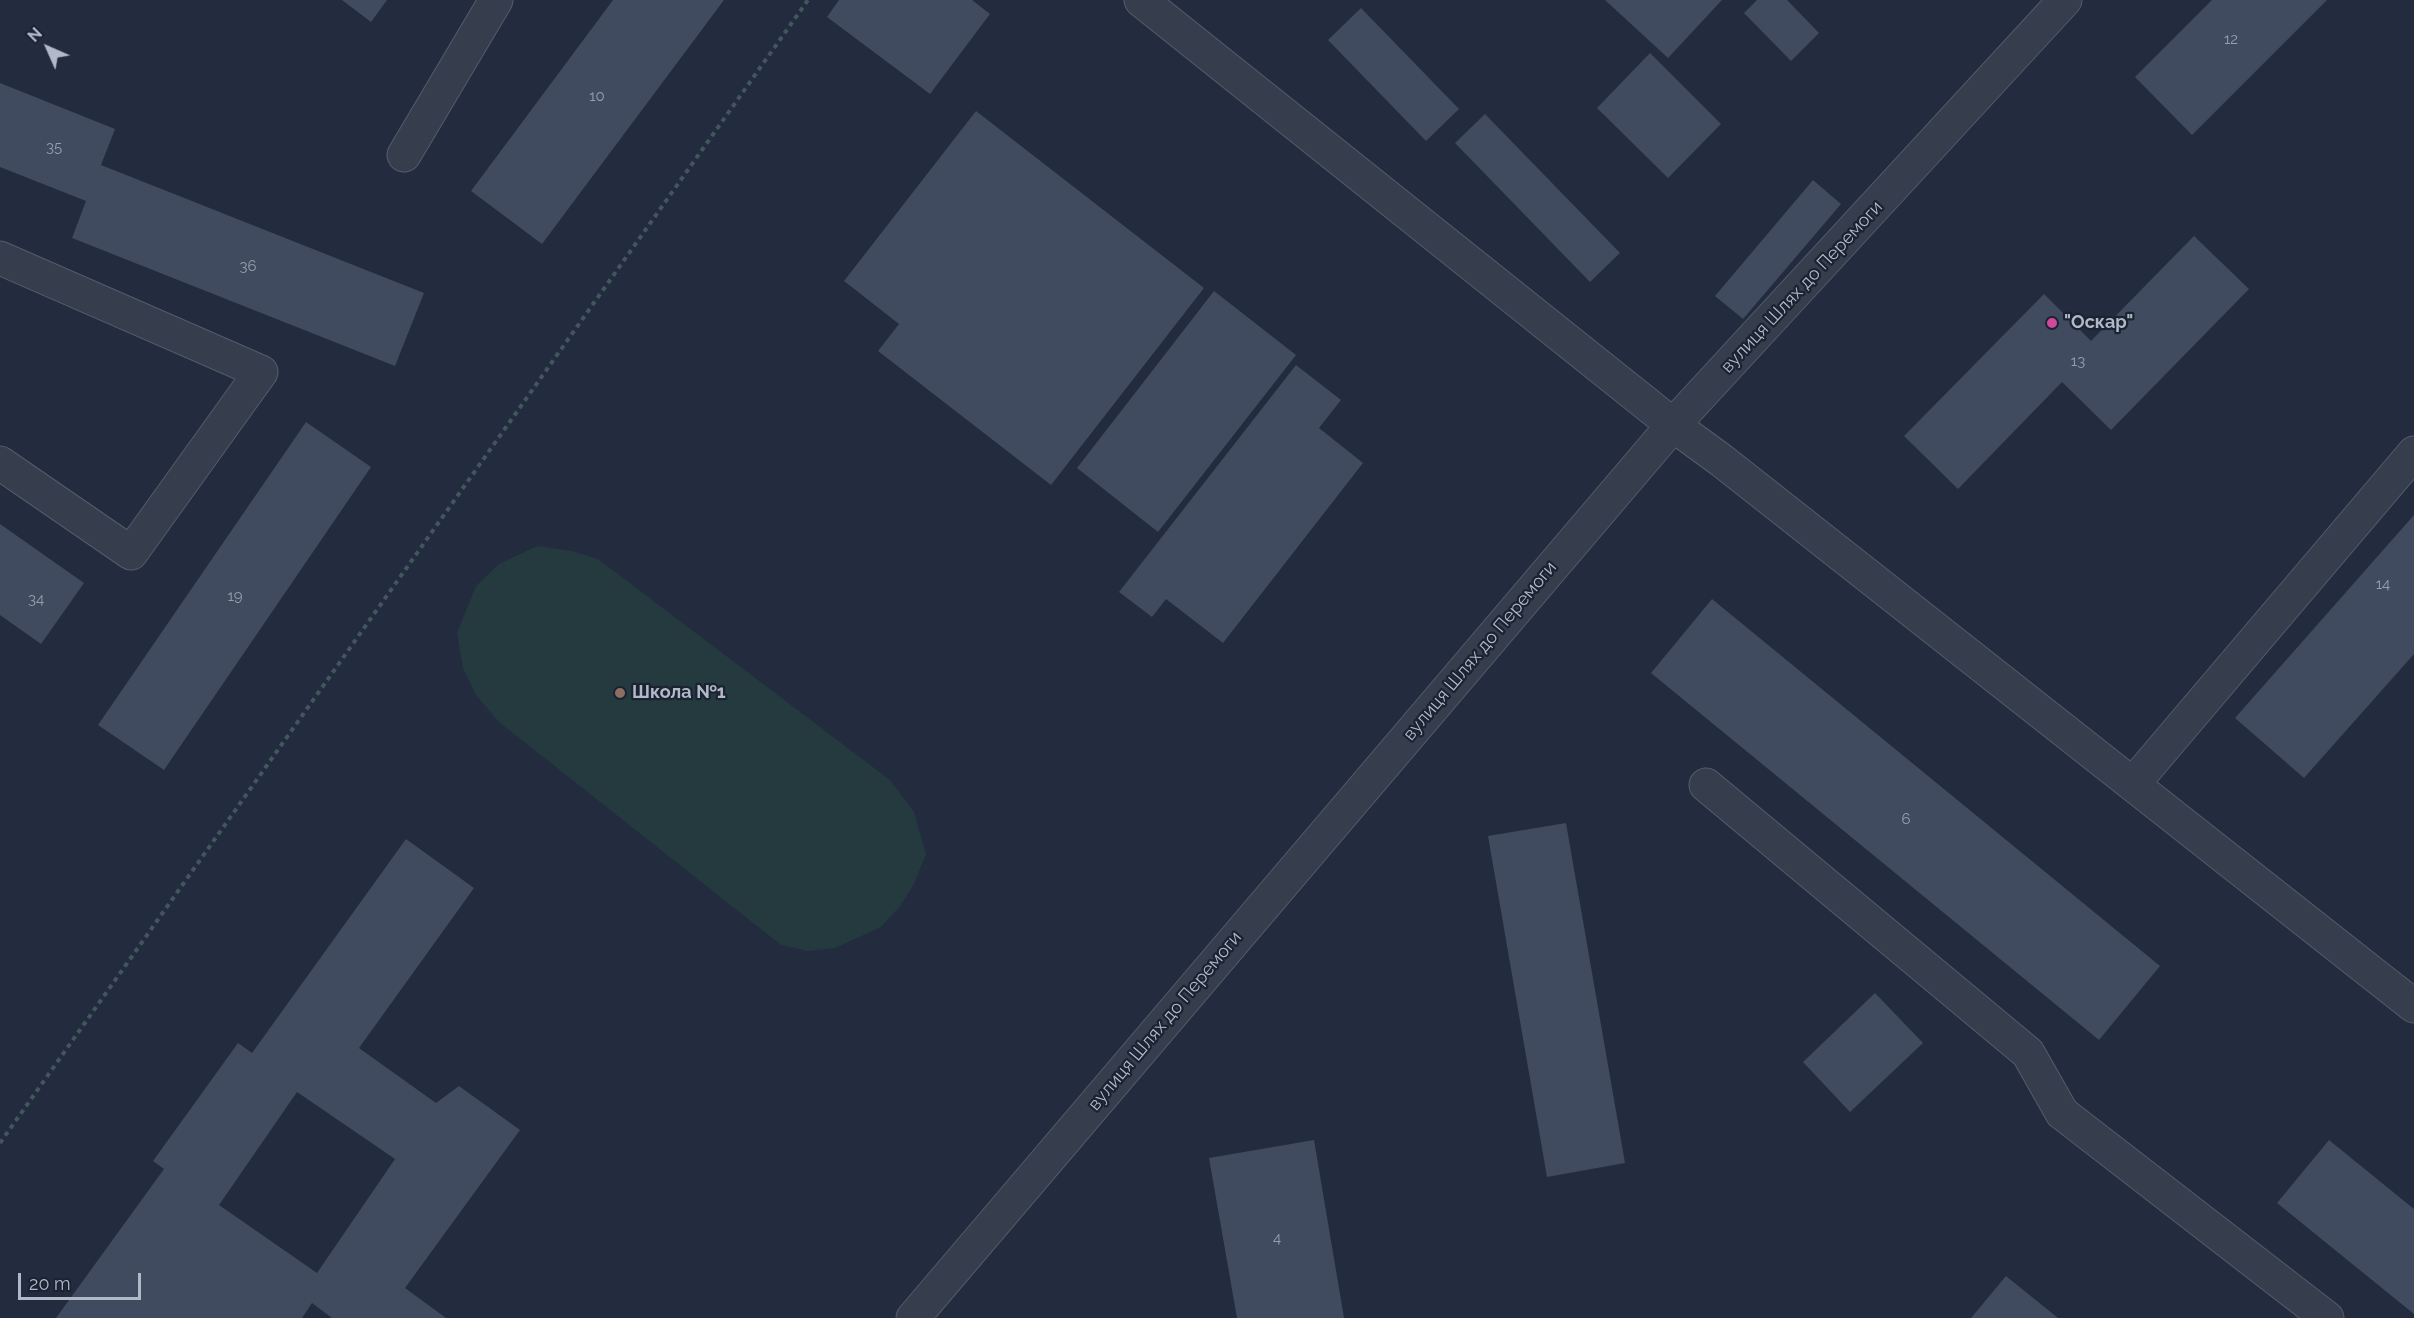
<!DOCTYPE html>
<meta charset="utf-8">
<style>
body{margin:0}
#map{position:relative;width:2414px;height:1318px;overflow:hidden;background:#222c3e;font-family:Raleway,sans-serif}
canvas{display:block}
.north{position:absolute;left:18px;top:18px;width:60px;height:60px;-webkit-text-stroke:4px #1b2333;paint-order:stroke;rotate:315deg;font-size:16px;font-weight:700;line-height:24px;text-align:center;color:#b1b9c9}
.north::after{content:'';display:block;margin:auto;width:21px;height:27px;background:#b1b9c9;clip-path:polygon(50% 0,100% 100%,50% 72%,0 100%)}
.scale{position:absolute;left:18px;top:1273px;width:123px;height:27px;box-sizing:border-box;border:3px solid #b1b9c9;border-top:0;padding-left:8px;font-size:18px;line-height:21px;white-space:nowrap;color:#b1b9c9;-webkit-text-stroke:4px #1b2333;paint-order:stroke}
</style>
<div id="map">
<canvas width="2414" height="1318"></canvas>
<div class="north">N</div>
<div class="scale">20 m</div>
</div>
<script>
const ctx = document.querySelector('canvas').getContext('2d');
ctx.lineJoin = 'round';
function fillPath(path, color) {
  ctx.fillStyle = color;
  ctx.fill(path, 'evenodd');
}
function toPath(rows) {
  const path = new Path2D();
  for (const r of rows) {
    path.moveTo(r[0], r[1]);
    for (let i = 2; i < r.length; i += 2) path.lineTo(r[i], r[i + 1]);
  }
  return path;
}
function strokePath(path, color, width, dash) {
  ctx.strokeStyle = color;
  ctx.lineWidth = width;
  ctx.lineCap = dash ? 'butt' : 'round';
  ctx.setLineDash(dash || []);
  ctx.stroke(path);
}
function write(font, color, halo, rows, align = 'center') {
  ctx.font = font + ' Raleway,sans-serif';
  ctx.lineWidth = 4.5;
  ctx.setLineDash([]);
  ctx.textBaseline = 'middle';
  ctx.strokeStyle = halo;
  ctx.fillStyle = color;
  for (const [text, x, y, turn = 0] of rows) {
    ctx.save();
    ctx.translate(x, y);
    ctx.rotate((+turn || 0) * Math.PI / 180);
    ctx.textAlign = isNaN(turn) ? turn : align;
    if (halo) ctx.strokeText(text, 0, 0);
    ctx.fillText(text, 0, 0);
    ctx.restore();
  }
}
const green = toPath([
 [537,546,572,551,598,559,890,780,914,812,926,854,914,884,901,905,881,927,835,948,808,951,781,945,499,722,476,695,463,668,457,633,476,586,499,564]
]);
const building = toPath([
 [342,0,387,0,371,22],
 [613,0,724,0,542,244,471,191],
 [839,0,972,0,990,14,930,94,827,17],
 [1605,0,1722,0,1668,58],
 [1757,0,1787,0,1819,33,1791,61,1744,13],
 [2212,0,2327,0,2192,135,2135,77],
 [1361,8,1459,109,1426,141,1328,40],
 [1650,53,1721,124,1668,178,1597,108],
 [0,83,115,129,101,165,424,293,395,366,72,238,86,201,0,167],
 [976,111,1204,288,1051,485,878,351,899,324,844,281],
 [1485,114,1620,253,1590,282,1455,143],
 [1813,180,1841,204,1743,319,1715,296],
 [2194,236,2249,289,2111,430,2062,382,1958,489,1904,436,2044,294,2091,341],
 [1214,291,1296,355,1158,532,1077,468],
 [1296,365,1341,400,1319,428,1363,463,1223,643,1166,599,1152,617,1119,592],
 [306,422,371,467,164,770,98,725],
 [2414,515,2414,654,2304,778,2235,718],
 [0,524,84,583,41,644,0,615],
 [1712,599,2160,966,2099,1040,1651,673],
 [1566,823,1625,1163,1547,1177,1488,836],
 [406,839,474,888,359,1048,436,1103,459,1086,520,1130,405,1288,446,1318,332,1318,312,1303,302,1318,56,1318,164,1169,153,1161,238,1043,252,1053],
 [297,1092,395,1159,317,1273,219,1205],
 [1875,993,1923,1043,1850,1112,1803,1062],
 [1314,1140,1344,1318,1237,1318,1209,1158],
 [2329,1140,2414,1209,2414,1314,2277,1203],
 [2006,1276,2058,1318,1971,1318]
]);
const path = toPath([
 [0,1143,808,0]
]);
const minor = toPath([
 [1141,0,1673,425,1721,460,2414,1006],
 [404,155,496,0],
 [0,258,261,372,131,553,0,463],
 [2133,784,2414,453],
 [1706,785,2028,1053,2062,1113,2327,1318],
 [913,1318,1673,425,2065,0]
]);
const markers = [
 [2052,323,6,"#d1479c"],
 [620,693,6,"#8d6e63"]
];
const numberNames = [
 ["12",2231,39],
 ["10",597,96],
 ["35",54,147],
 ["36",248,266],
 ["13",2078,361],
 ["14",2383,584],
 ["19",235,596],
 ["34",36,599],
 ["6",1906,819],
 ["4",1277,1238]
];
const streetNames = [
 ["вулиця Шлях до Перемоги",1802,287,-47],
 ["вулиця Шлях до Перемоги",1480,651,-50],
 ["вулиця Шлях до Перемоги",1165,1021,-50]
];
const poiNames = [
 ["\"Оскар\"",2064,323],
 ["Школа №1",632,693]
];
fillPath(green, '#243a3f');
fillPath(building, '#404b60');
strokePath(minor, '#545c6c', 35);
strokePath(path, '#42575c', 4, [4.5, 4.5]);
strokePath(minor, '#363e4e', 33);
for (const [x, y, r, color] of markers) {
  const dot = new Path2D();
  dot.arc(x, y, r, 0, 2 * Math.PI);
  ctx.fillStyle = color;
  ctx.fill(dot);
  strokePath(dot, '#1b2333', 2);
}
write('15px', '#959eaf', null, numberNames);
write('18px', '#b1b9c9', '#1b2333', streetNames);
write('bold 18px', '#b1b9c9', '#1b2333', poiNames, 'left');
</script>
